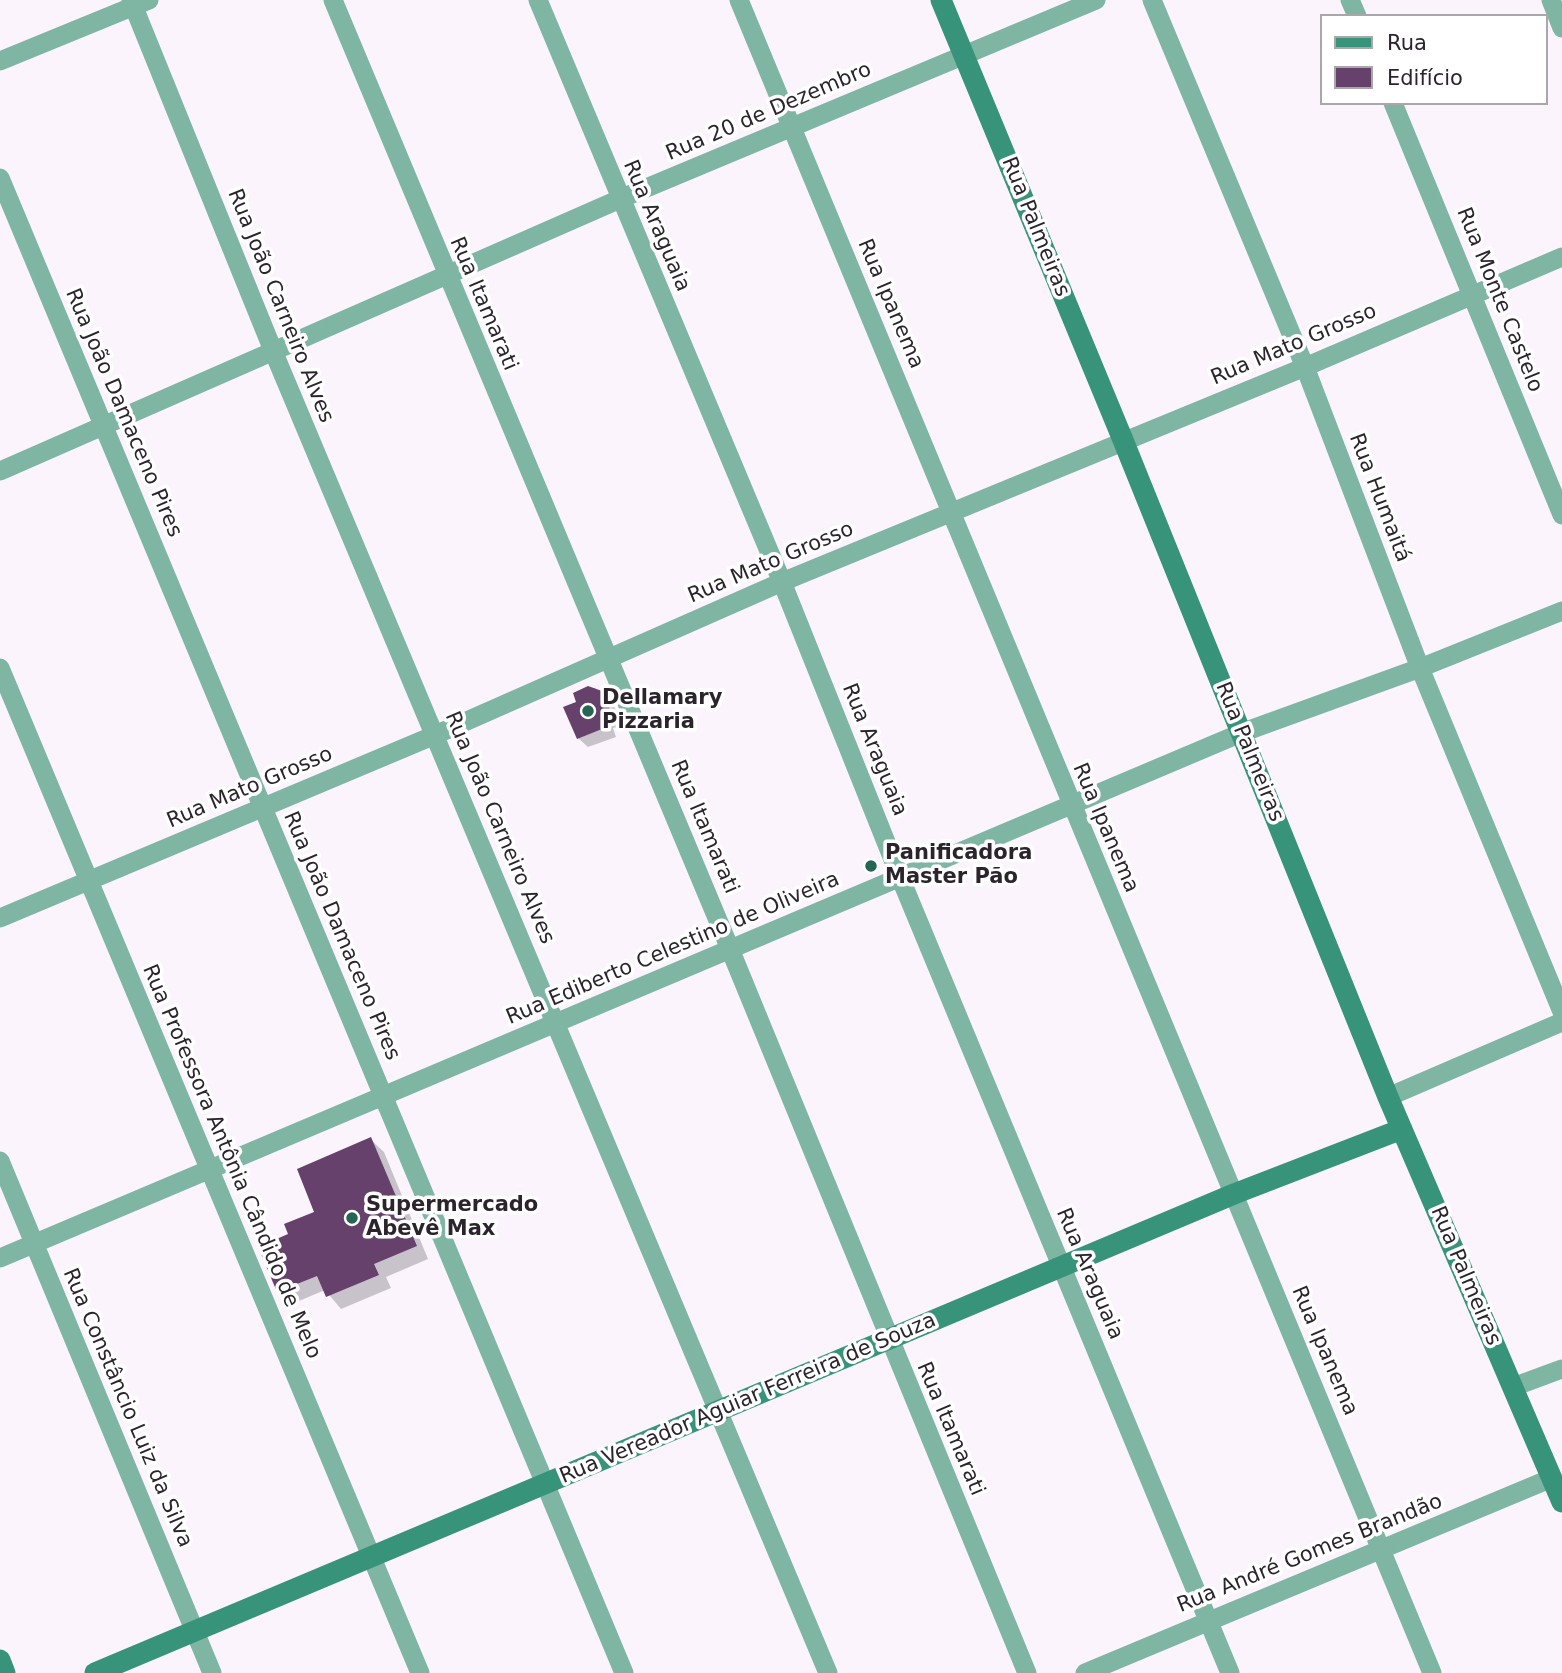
<!DOCTYPE html>
<meta charset="utf-8">
<style>
body{margin:0}
#map{position:relative;width:1562px;height:1673px;overflow:hidden;background:#fbf4fd;font-family:"DejaVu Sans",sans-serif}
canvas{display:block}
.legend{position:absolute;left:1320px;top:14px;width:228px;height:91px;box-sizing:border-box;background:#fff;border:2px solid #aaa7ab;margin:0;padding:9px 12px;list-style:none;font-size:21px;color:#2b242c}
.legend li{display:flex;align-items:center;gap:14px;height:35px}
.legend b{width:35px;border:2px solid #aaa7ab}
</style>
<div id="map">
<canvas width="1562" height="1673"></canvas>
<ul class="legend">
<li><b style="height:9px;background:#37947a"></b>Rua</li>
<li><b style="height:19px;background:#65416c"></b>Edifício</li>
</ul>
</div>
<script>
const ctx = document.querySelector('canvas').getContext('2d');
ctx.lineJoin = 'round';
function fillPath(path, color) {
  ctx.fillStyle = color;
  ctx.fill(path, 'evenodd');
}
function toPath(rows) {
  const path = new Path2D();
  for (const r of rows) {
    path.moveTo(r[0], r[1]);
    for (let i = 2; i < r.length; i += 2) path.lineTo(r[i], r[i + 1]);
  }
  return path;
}
function strokePath(path, color, width, dash) {
  ctx.strokeStyle = color;
  ctx.lineWidth = width;
  ctx.lineCap = dash ? 'butt' : 'round';
  ctx.setLineDash(dash || []);
  ctx.stroke(path);
}
function write(font, color, halo, rows, align = 'center') {
  ctx.font = font + ' "DejaVu Sans",sans-serif';
  ctx.lineWidth = 7;
  ctx.setLineDash([]);
  ctx.textBaseline = 'middle';
  ctx.strokeStyle = halo;
  ctx.fillStyle = color;
  for (const [text, x, y, turn = 0] of rows) {
    ctx.save();
    ctx.translate(x, y);
    ctx.rotate((+turn || 0) * Math.PI / 180);
    ctx.textAlign = isNaN(turn) ? turn : align;
    if (halo) ctx.strokeText(text, 0, 0);
    ctx.fillText(text, 0, 0);
    ctx.restore();
  }
}
const shadow = toPath([
 [588,688,595,688,615,708,622,726,613,728,616,737,588,747,578,738,578,703],
 [370,1139,384,1152,428,1259,386,1277,391,1288,341,1309,325,1290,292,1304,279,1291,290,1235,316,1213]
]);
const building = toPath([
 [588,686,602,691,613,716,605,719,607,727,577,739,563,707,576,702,573,693],
 [371,1137,417,1246,374,1264,379,1275,326,1297,317,1276,277,1292,258,1247,288,1234,284,1224,314,1212,297,1169]
]);
const street = toPath([
 [131,0,274,353,828,1673],
 [333,0,730,949,1027,1673],
 [538,0,782,582,900,877,1230,1673],
 [739,0,1432,1673],
 [1152,0,1305,367,1420,668,1562,1012],
 [1350,0,1357,16],
 [1551,0,1562,28],
 [0,61,149,0],
 [1393,103,1562,515],
 [0,178,624,1673],
 [0,471,620,199,1096,0],
 [0,668,420,1673],
 [0,918,435,735,782,582,1305,367,1562,257],
 [1388,1097,1562,1022],
 [0,1161,212,1673],
 [0,1258,1241,733,1420,668,1562,611],
 [1513,1387,1562,1369],
 [1085,1673,1552,1478]
]);
const secondary = toPath([
 [941,0,1123,440,1388,1097,1562,1502],
 [0,1660,5,1673],
 [95,1673,1234,1194,1402,1129]
]);
const markers = [
 [588,711,7,"#256553"],
 [871,866,7,"#256553"],
 [352,1218,7,"#256553"]
];
const streetNames = [
 ["Rua 20 de Dezembro",769,112,-23],
 ["Rua Araguaia",656,226,67],
 ["Rua Palmeiras",1035,227,68],
 ["Rua Monte Castelo",1499,300,68],
 ["Rua Itamarati",483,304,67],
 ["Rua Ipanema",890,304,67],
 ["Rua João Carneiro Alves",280,306,68],
 ["Rua Mato Grosso",1294,345,-23],
 ["Rua João Damaceno Pires",123,413,67],
 ["Rua Humaitá",1379,498,69],
 ["Rua Mato Grosso",771,563,-23],
 ["Rua Araguaia",874,750,68],
 ["Rua Palmeiras",1249,752,68],
 ["Rua Mato Grosso",250,788,-23],
 ["Rua Itamarati",704,827,67],
 ["Rua João Carneiro Alves",499,828,67],
 ["Rua Ipanema",1105,828,67],
 ["Rua João Damaceno Pires",341,936,67],
 ["Rua Ediberto Celestino de Oliveira",673,949,-23],
 ["Rua Professora Antônia Cândido de Melo",231,1162,67],
 ["Rua Araguaia",1089,1274,67],
 ["Rua Palmeiras",1465,1276,67],
 ["Rua Ipanema",1324,1351,67],
 ["Rua Vereador Aguiar Ferreira de Souza",748,1399,-23],
 ["Rua Constâncio Luiz da Silva",127,1408,67],
 ["Rua Itamarati",950,1429,67],
 ["Rua André Gomes Brandão",1310,1554,-22]
];
const poiNames = [
 ["Dellamary",602,699],
 ["Pizzaria",602,723],
 ["Panificadora",885,854],
 ["Master Pão",885,878],
 ["Supermercado",366,1206],
 ["Abevê Max",366,1230]
];
fillPath(shadow, '#0003');
fillPath(building, '#65416c');
strokePath(street, '#7eb5a3', 19);
strokePath(secondary, '#37947a', 21);
for (const [x, y, r, color] of markers) {
  const dot = new Path2D();
  dot.arc(x, y, r, 0, 2 * Math.PI);
  ctx.fillStyle = color;
  ctx.fill(dot);
  strokePath(dot, '#fff', 2.5);
}
write('21px', '#2b242c', '#fff', streetNames);
write('bold 21px', '#2b242c', '#fff', poiNames, 'left');
</script>
